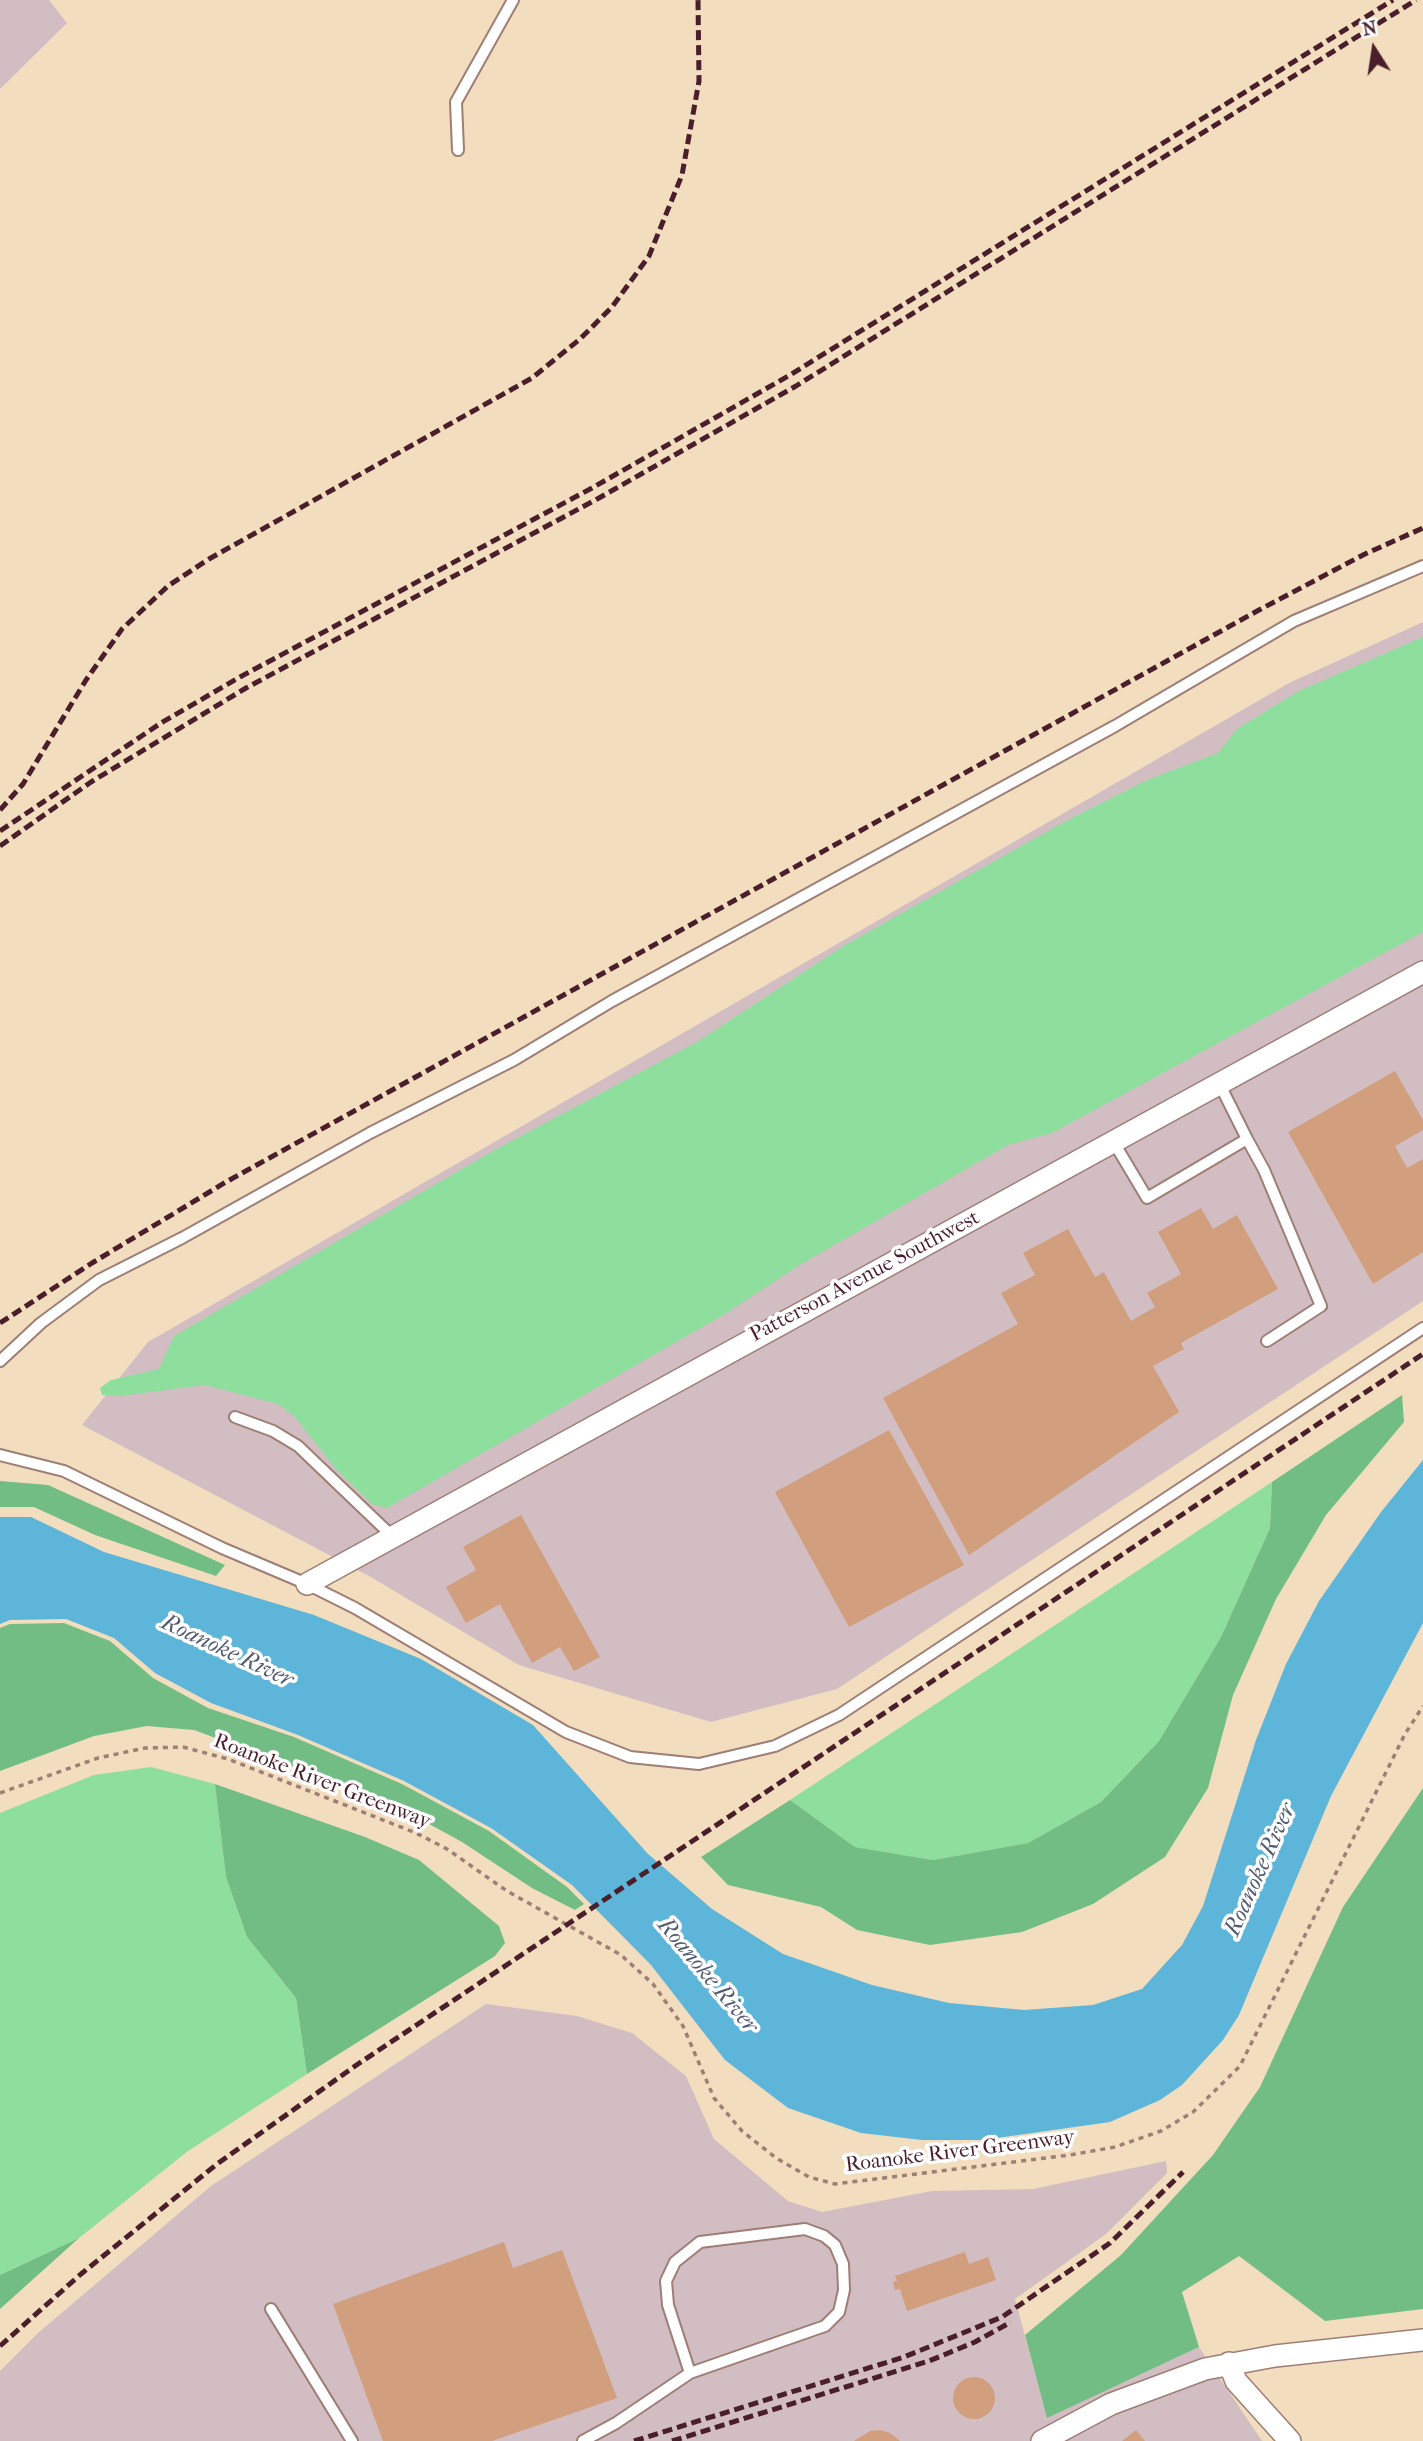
<!DOCTYPE html>
<style>
body{margin:0}
#map{position:relative;width:1423px;height:2441px;overflow:hidden;background:#f2ddbf;font-family:"IM FELL French Canon",serif}
canvas{display:block}
.north{position:absolute;left:1339px;top:14px;width:70px;height:70px;-webkit-text-stroke:5px #fff;paint-order:stroke;rotate:348deg;font-size:19px;font-weight:700;line-height:28px;text-align:center;color:#4a1f2b}
.north::after{content:'';display:block;margin:auto;width:24px;height:32px;background:#4a1f2b;clip-path:polygon(50% 0,100% 100%,50% 72%,0 100%)}
</style>
<div id="map">
<canvas width="1423" height="2441"></canvas>
<div class="north">N</div>
</div>
<script>
const ctx = document.querySelector('canvas').getContext('2d');
ctx.lineJoin = 'round';
function fillPath(path, color) {
  ctx.fillStyle = color;
  ctx.fill(path, 'evenodd');
}
function toPath(rows) {
  const path = new Path2D();
  for (const r of rows) {
    if (r.length === 3) {
      path.moveTo(r[0] + r[2], r[1]);
      path.arc(r[0], r[1], r[2], 0, 2 * Math.PI);
      continue;
    }
    path.moveTo(r[0], r[1]);
    for (let i = 2; i < r.length; i += 2) path.lineTo(r[i], r[i + 1]);
  }
  return path;
}
function strokePath(path, color, width, dash) {
  ctx.strokeStyle = color;
  ctx.lineWidth = width;
  ctx.lineCap = dash ? 'butt' : 'round';
  ctx.setLineDash(dash || []);
  ctx.stroke(path);
}
function write(font, color, halo, rows, align = 'center') {
  ctx.font = font + ' "IM FELL French Canon",serif';
  ctx.lineWidth = 7;
  ctx.setLineDash([]);
  ctx.textBaseline = 'middle';
  ctx.strokeStyle = halo;
  ctx.fillStyle = color;
  for (const [text, x, y, turn = 0] of rows) {
    ctx.save();
    ctx.translate(x, y);
    ctx.rotate((+turn || 0) * Math.PI / 180);
    ctx.textAlign = isNaN(turn) ? turn : align;
    if (halo) ctx.strokeText(text, 0, 0);
    ctx.fillText(text, 0, 0);
    ctx.restore();
  }
}
const industrial = toPath([
 [0,0,49,0,67,23,0,89],
 [1423,622,1423,1301,837,1689,711,1722,519,1665,369,1576,82,1425,148,1342,1289,683],
 [486,2004,577,2016,632,2033,686,2076,714,2139,788,2201,822,2212,932,2191,1033,2189,1166,2161,1167,2173,1106,2234,1015,2299,1047,2417,1199,2347,1262,2441,0,2441,0,2371,38,2333,211,2186]
]);
const green = toPath([
 [1423,637,1423,932,1052,1133,1008,1145,798,1266,725,1314,387,1508,372,1504,335,1468,294,1416,278,1404,205,1385,120,1396,102,1395,100,1388,111,1380,159,1369,174,1336,493,1151,697,1042,845,945,1066,821,1147,780,1218,753,1237,729,1299,691],
 [1272,1482,1270,1528,1221,1637,1159,1741,1101,1802,1028,1843,933,1860,855,1847,790,1800],
 [151,1767,215,1784,226,1877,247,1937,296,1998,307,2074,188,2151,79,2238,0,2275,0,1813,94,1775]
]);
const forest = toPath([
 [1402,1395,1404,1422,1326,1515,1276,1599,1233,1695,1208,1788,1165,1857,1093,1904,1022,1932,930,1945,857,1930,821,1907,728,1885,701,1857,790,1800,855,1847,933,1860,1028,1843,1101,1802,1159,1741,1221,1637,1270,1528,1272,1482],
 [0,1481,48,1485,225,1565,216,1576,95,1535,34,1507,0,1507],
 [64,1623,110,1641,153,1678,208,1708,294,1737,402,1784,489,1831,567,1887,584,1904,575,1910,532,1888,462,1842,391,1803,194,1730,147,1726,94,1736,0,1771,0,1628,10,1624],
 [215,1784,365,1837,419,1860,499,1926,505,1943,495,1956,307,2074,296,1998,247,1937,226,1877],
 [1423,1788,1423,2309,1325,2321,1239,2256,1182,2292,1199,2347,1047,2418,1025,2335,1121,2255,1213,2155,1260,2087,1343,1907],
 [79,2238,0,2309,0,2275]
]);
const water = toPath([
 [1423,1460,1423,1623,1331,1796,1239,2015,1223,2040,1182,2085,1160,2100,1110,2122,983,2140,922,2140,861,2133,788,2108,725,2060,651,1965,572,1885,491,1828,404,1781,298,1735,211,1703,155,1673,114,1638,66,1619,10,1620,0,1624,0,1517,31,1517,104,1552,314,1615,421,1659,533,1725,648,1854,712,1909,783,1954,872,1985,949,2003,1024,2010,1093,2005,1142,1989,1182,1945,1203,1906,1256,1740,1286,1664,1319,1601,1381,1512]
]);
const building = toPath([
 [1395,1071,1423,1120,1423,1130,1395,1146,1407,1168,1423,1159,1423,1252,1373,1284,1288,1132],
 [1201,1208,1213,1229,1237,1215,1278,1289,1181,1343,1184,1349,1153,1366,1179,1412,969,1555,883,1398,1018,1324,1001,1293,1035,1275,1023,1253,1068,1229,1095,1277,1104,1272,1131,1321,1155,1307,1147,1293,1181,1274,1158,1232],
 [889,1430,964,1565,849,1627,775,1492],
 [521,1515,600,1657,574,1671,560,1647,532,1663,500,1604,466,1623,446,1587,476,1570,463,1547],
 [504,2242,513,2268,562,2250,617,2398,492,2441,383,2441,333,2304],
 [965,2252,969,2264,988,2257,996,2280,907,2311,900,2289,895,2290,893,2282,897,2281,895,2276],
 [974,2398,21],
 [880,2430,890,2433,900,2441,854,2441,870,2431],
 [1136,2430,1145,2441,1122,2441]
]);
const path = toPath([
 [0,1793,98,1758,145,1748,183,1747,228,1759,416,1833,447,1849,507,1891,621,1955,653,1984,683,2026,714,2098,742,2131,776,2158,809,2177,835,2184,1070,2155,1115,2147,1161,2131,1193,2112,1240,2066,1405,1734,1423,1706]
]);
const lane = toPath([
 [458,150,456,102,513,0],
 [1247,1139,1264,1170,1321,1306,1267,1341],
 [1113,1141,1147,1198,1247,1139,1219,1083],
 [0,1361,41,1323,99,1280,182,1238,370,1133,514,1060,612,1001,1115,726,1294,621,1423,566],
 [235,1417,273,1431,298,1446,392,1536],
 [0,1455,64,1471,222,1548,307,1584,355,1608,566,1732,630,1757,699,1764,775,1746,839,1715,1423,1328],
 [271,2309,352,2441],
 [583,2441,616,2423,690,2373,825,2326,839,2312,844,2290,843,2264,835,2245,824,2236,805,2229,700,2242,675,2262,666,2281,668,2305,690,2373]
]);
const street = toPath([
 [307,1584,1423,972],
 [1229,2363,1236,2381,1290,2441],
 [1042,2441,1111,2404,1205,2369,1275,2356,1423,2340]
]);
const rail = toPath([
 [0,810,23,784,86,680,122,629,168,586,209,559,532,378,580,339,612,307,649,256,682,175,699,81,698,0],
 [0,831,161,723,240,677,592,488,790,375,1393,0],
 [0,846,91,782,246,688,599,498,796,386,1416,0],
 [0,1323,92,1263,226,1182,1259,610,1365,554,1423,528],
 [0,2346,81,2274,217,2164,358,2064,1423,1354],
 [634,2441,904,2357,1002,2317,1110,2243,1183,2172],
 [672,2441,929,2361,975,2342,1011,2322]
]);
const streetNames = [
 ["Patterson Avenue Southwest",865,1277,-28],
 ["Roanoke River Greenway",322,1782,21],
 ["Roanoke River Greenway",960,2152,-7]
];
const waterNames = [
 ["Roanoke River",227,1652,25],
 ["Roanoke River",1261,1870,-66],
 ["Roanoke River",707,1976,50]
];
fillPath(industrial, '#d2bec2');
fillPath(green, '#8ede9d');
fillPath(forest, '#72bd84');
fillPath(water, '#5db5da');
fillPath(building, '#d19e7e');
strokePath(lane, '#9e7e75', 14);
strokePath(street, '#9e7e75', 24);
strokePath(path, '#9e7e75', 3.5, [5, 5]);
strokePath(lane, '#fff', 10);
strokePath(street, '#fff', 21);
strokePath(rail, '#4a1f2b', 5, [10, 5]);
write('21px', '#4a1f2b', '#fff', streetNames);
write('italic 23px', '#525b71', '#fff', waterNames);
</script>
